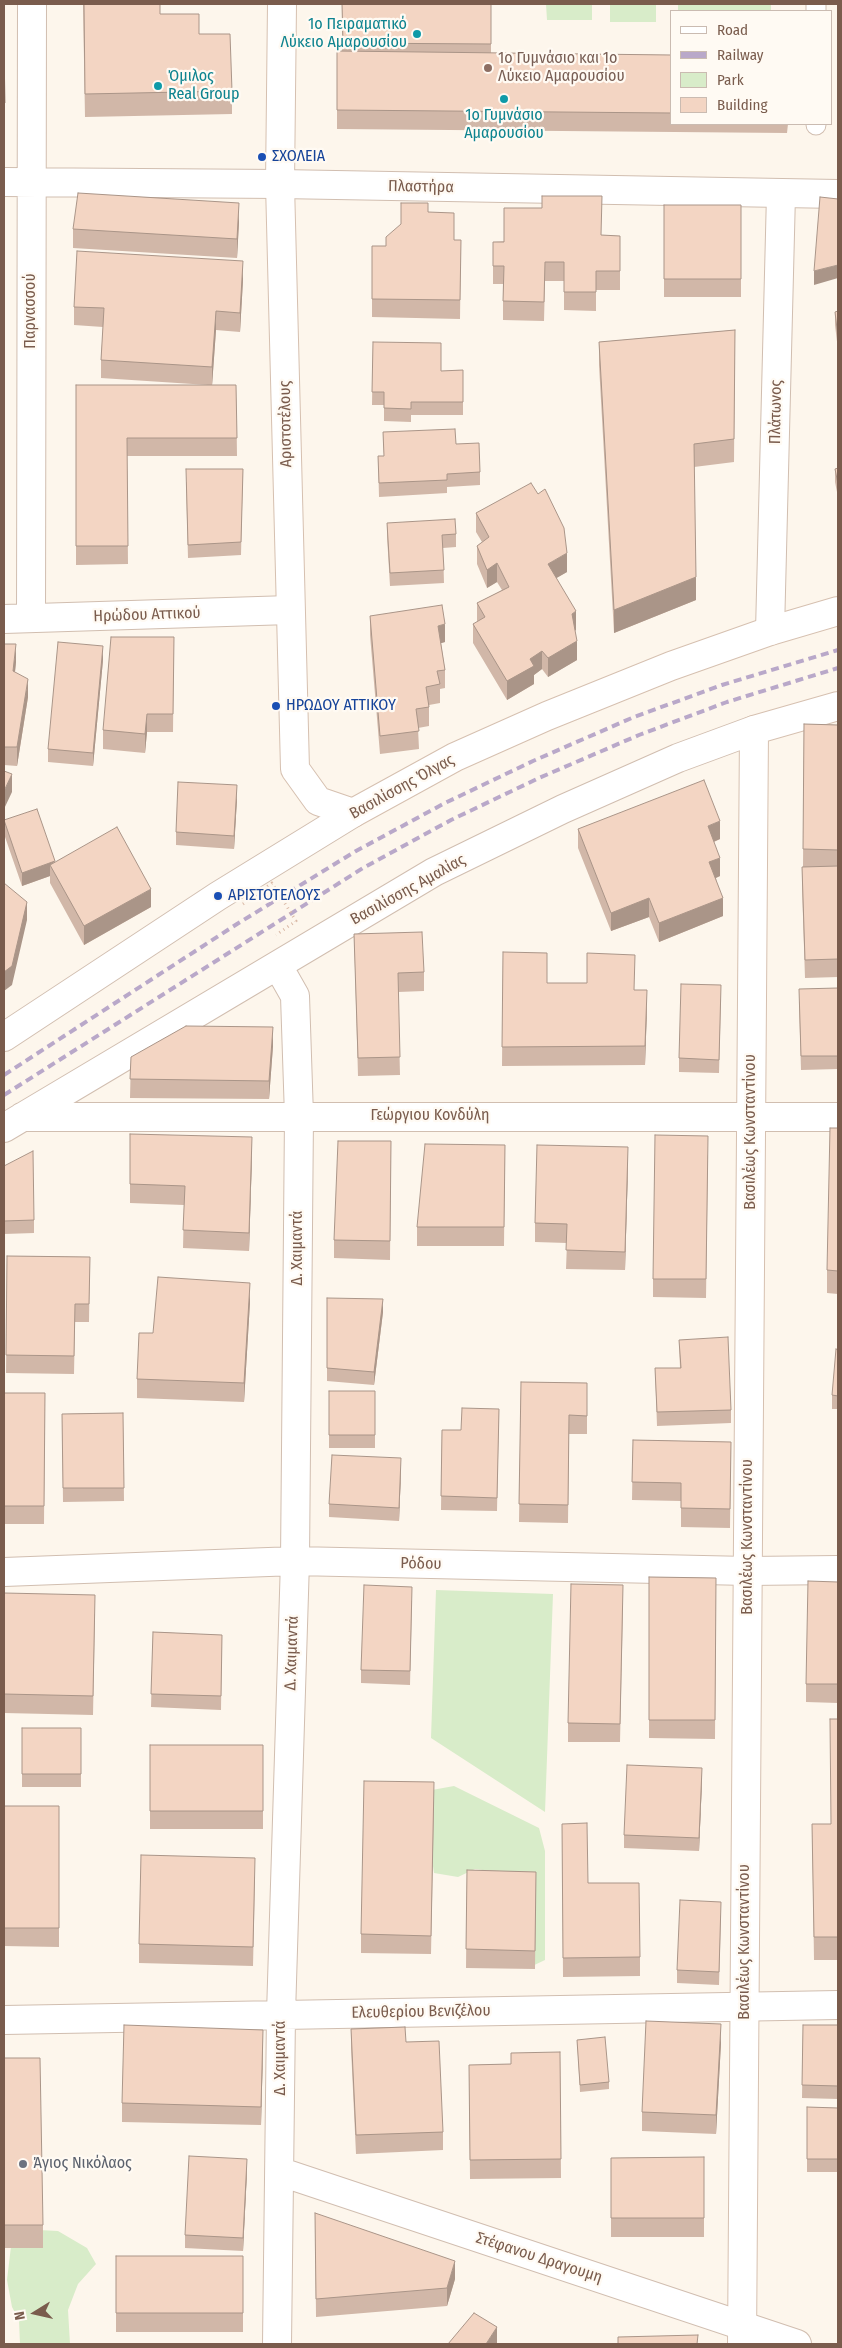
<!DOCTYPE html>
<meta charset="utf-8">
<style>
body{margin:0}
#map{position:relative;width:842px;height:2348px;overflow:hidden;background:#fdf6ec;font-family:"Fira Sans Condensed",sans-serif}
canvas{display:block}
.frame{position:absolute;inset:0;border:5px solid #7a5c4d;pointer-events:none}
.legend{position:absolute;left:670px;top:10px;width:162px;height:115px;box-sizing:border-box;background:#fffaf3;border:1px solid #cabbb1;margin:0;padding:6px 9px;list-style:none;font-size:15px;color:#7a5c4d}
.legend li{display:flex;align-items:center;gap:10px;height:25px}
.legend b{width:25px;border:1px solid #cabbb1}
.north{position:absolute;left:10px;top:2288px;width:50px;height:50px;-webkit-text-stroke:4px #fffaf3;paint-order:stroke;rotate:260deg;font-size:14px;font-weight:700;line-height:20px;text-align:center;color:#7a5c4d}
.north::after{content:'';display:block;margin:auto;width:18px;height:22px;background:#7a5c4d;clip-path:polygon(50% 0,100% 100%,50% 72%,0 100%)}
</style>
<div id="map">
<canvas width="842" height="2348"></canvas>
<div class="frame"></div>
<ul class="legend">
<li><b style="height:6px;background:#fff"></b>Road</li>
<li><b style="height:6px;background:#b9a8c9"></b>Railway</li>
<li><b style="height:14px;background:#d8ecc9"></b>Park</li>
<li><b style="height:14px;background:#f3d5c3"></b>Building</li>
</ul>
<div class="north">N</div>
</div>
<script>
const ctx = document.querySelector('canvas').getContext('2d');
ctx.lineJoin = 'round';
function fillPath(path, color) {
  ctx.fillStyle = color;
  ctx.fill(path, 'evenodd');
}
function toPath(rows) {
  const path = new Path2D();
  for (const r of rows) {
    path.moveTo(r[0], r[1]);
    for (let i = 2; i < r.length; i += 2) path.lineTo(r[i], r[i + 1]);
  }
  return path;
}
function strokePath(path, color, width, dash) {
  ctx.strokeStyle = color;
  ctx.lineWidth = width;
  ctx.lineCap = dash ? 'butt' : 'round';
  ctx.setLineDash(dash || []);
  ctx.stroke(path);
}
function write(font, color, halo, rows, align = 'center') {
  ctx.font = font + ' "Fira Sans Condensed",sans-serif';
  ctx.lineWidth = 4.5;
  ctx.setLineDash([]);
  ctx.textBaseline = 'middle';
  ctx.strokeStyle = halo;
  ctx.fillStyle = color;
  for (const [text, x, y, turn = 0] of rows) {
    ctx.save();
    ctx.translate(x, y);
    ctx.rotate((+turn || 0) * Math.PI / 180);
    ctx.textAlign = isNaN(turn) ? turn : align;
    if (halo) ctx.strokeText(text, 0, 0);
    ctx.fillText(text, 0, 0);
    ctx.restore();
  }
}
const green = toPath([
 [546,4,592,4,592,20,547,20],
 [610,4,656,4,656,22,610,22],
 [678,4,771,4,771,11,678,11],
 [436,1590,553,1594,545,1812,431,1738],
 [454,1786,539,1828,545,1851,545,1960,528,1968,505,1873,475,1869,458,1877,434,1873,429,1839,432,1790],
 [19,2229,58,2231,87,2248,96,2264,78,2284,68,2310,70,2344,20,2344,19,2320,12,2307,7,2280,12,2238]
]);
const lane = toPath([
 [816,11,816,4],
 [816,125,816,124]
]);
const street = toPath([
 [4,182,280,184,838,194],
 [31,618,32,4],
 [4,619,290,610],
 [770,631,781,194],
 [4,1037,218,896,353,813],
 [22,1117,838,1117],
 [4,1128,434,872,563,809,678,758,754,730],
 [4,1572,295,1561,748,1571,838,1570],
 [4,2020,838,2005],
 [281,2172,797,2344],
 [277,2344,281,2014,295,1561,299,1116,295,996,278,966]
]);
const secondary = toPath([
 [282,4,280,184,295,769,318,801,353,813,455,757,547,716,671,666,770,631,838,611],
 [742,2344,754,730,838,706]
]);
const rail = toPath([
 [4,1075,237,924,356,851,445,803,533,761,634,717,722,685,838,650],
 [4,1095,363,868,451,820,539,778,639,735,727,702,838,668]
]);
const pathBridge = toPath([
 [243,904,272,883,296,921,276,935]
]);
const wall = toPath([
 [83,4,160,4,160,14,232,91,232,114,85,117],
 [342,4,491,4,491,53,671,55,671,124,788,124,787,133,337,129,337,51,342,51],
 [4,53,5,103,5,122,4,122],
 [664,205,741,205,741,297,664,297],
 [428,212,454,240,461,240,460,319,372,317,372,246,386,246],
 [239,222,237,258,73,248,73,229],
 [601,235,620,236,620,290,596,290,596,311,564,310,564,281,545,281,544,321,503,320,503,284,493,284,493,242],
 [243,280,240,332,216,330,212,385,236,385,237,456,127,456,128,564,76,565,76,385,208,385,101,378,101,360,103,327,74,325,74,307],
 [838,311,838,350,835,325,835,312],
 [735,330,734,462,694,467,696,600,614,633,599,365,599,342],
 [373,342,441,371,463,370,463,415,411,415,411,422,384,421,384,405,372,405],
 [383,432,456,444,480,472,480,485,447,487,447,493,379,497,378,456,384,456],
 [838,468,838,497,835,482,835,469],
 [243,469,241,555,188,558,186,482],
 [476,513,567,572,556,578,576,630,575,631,577,660,548,677,542,669,534,675,534,684,507,700,473,643,473,624,477,622,477,603,502,590,497,582,487,588,477,564,477,546,482,542,476,532],
 [387,523,456,534,456,547,443,548,444,583,390,586,387,536],
 [370,616,445,642,441,643,445,670,445,688,440,689,440,703,429,705,429,726,418,728,419,749,380,754,370,635],
 [174,637,173,732,147,732,145,753,103,749,103,730],
 [4,644,16,662,15,672,28,697,17,766,4,765],
 [103,660,93,766,48,762,48,749],
 [804,724,838,725,838,977,805,978,802,886,802,867,803,867],
 [237,799,234,849,176,845,176,832],
 [4,820,55,862,151,907,84,945,50,883,50,876,22,886,4,834],
 [578,829,720,839,714,842,720,876,716,878,723,916,659,942,649,917,611,931,578,848],
 [354,934,424,972,424,991,398,992,400,1075,358,1076],
 [503,952,547,983,635,990,647,1008,645,1065,502,1066],
 [838,988,838,1069,801,1070,799,1002],
 [721,998,719,1073,679,1072,679,1058],
 [273,1046,269,1099,130,1098,131,1057],
 [838,1128,838,1294,827,1293,827,1270],
 [130,1134,252,1156,249,1251,183,1248,184,1205,130,1203],
 [391,1141,390,1260,334,1258,334,1240],
 [505,1145,504,1246,417,1246,417,1227],
 [708,1154,706,1298,653,1297,653,1279],
 [4,1166,34,1220,34,1233,4,1234],
 [628,1166,625,1270,566,1269,567,1243,535,1242,535,1223],
 [7,1256,90,1257,89,1322,75,1322,74,1374,6,1373],
 [327,1298,383,1312,374,1385,327,1381],
 [250,1302,244,1402,137,1398,137,1379,153,1333],
 [679,1340,731,1410,731,1423,657,1426,655,1368,680,1368],
 [838,1350,838,1409,832,1409,832,1395],
 [521,1382,587,1383,587,1434,569,1434,568,1523,519,1522],
 [329,1391,375,1391,375,1448,329,1448],
 [4,1393,45,1393,44,1524,4,1524],
 [499,1409,497,1511,441,1510,442,1430,461,1430],
 [123,1413,124,1501,63,1502,62,1414],
 [633,1440,731,1442,730,1528,681,1527,681,1501,632,1500],
 [401,1472,399,1521,329,1517,329,1504],
 [649,1577,716,1578,715,1739,649,1738],
 [838,1582,838,1703,806,1702,806,1684],
 [4,1593,95,1614,93,1715,4,1713],
 [412,1600,410,1685,361,1683,361,1670],
 [623,1604,620,1742,568,1742,568,1723],
 [153,1632,222,1635,221,1710,151,1707],
 [838,1719,838,1960,814,1960,812,1824,831,1824],
 [22,1728,81,1728,81,1787,22,1787],
 [150,1745,263,1745,263,1829,150,1829],
 [702,1781,699,1851,624,1848,624,1835],
 [434,1801,431,1954,361,1953,361,1934],
 [4,1806,59,1806,59,1947,4,1946],
 [562,1824,588,1883,640,1957,640,1976,563,1977],
 [467,1870,536,1872,535,1969,466,1968],
 [255,1877,253,1966,139,1963,139,1944],
 [721,1915,719,1985,677,1983,677,1970],
 [803,2025,838,2025,838,2099,802,2098],
 [351,2029,406,2042,443,2132,443,2150,356,2154,351,2048],
 [577,2040,609,2082,609,2089,580,2092],
 [721,2043,716,2134,642,2131,642,2112],
 [263,2048,261,2125,122,2122,122,2103],
 [560,2052,561,2178,470,2179,469,2065,511,2064],
 [4,2058,43,2225,43,2248,4,2248],
 [807,2107,838,2108,838,2172,807,2172],
 [704,2157,704,2237,611,2237,611,2158],
 [247,2172,243,2251,185,2248,185,2235],
 [315,2213,455,2279,447,2306,316,2317],
 [116,2256,243,2256,243,2332,116,2332]
]);
const shadedWall = toPath([
 [239,203,239,222,237,258,237,239],
 [243,261,243,280,240,332,240,313],
 [838,265,838,278,814,285,814,271],
 [216,311,216,330,212,386,212,367],
 [567,553,567,572,548,583,548,564],
 [497,563,497,582,487,588,487,570],
 [696,577,696,600,614,633,614,610],
 [576,611,576,630,572,632,572,614],
 [445,624,445,642,438,644,438,626],
 [577,641,577,660,548,677,548,658],
 [16,644,16,662,13,690,13,671],
 [103,646,103,660,93,766,93,753],
 [542,651,542,669,534,675,534,684,507,700,507,681,530,659],
 [28,679,28,697,17,766,17,747],
 [147,714,147,732,145,753,145,734],
 [12,774,12,792,4,809,4,791],
 [237,785,237,799,234,849,234,836],
 [720,821,720,839,708,844,708,826],
 [720,858,720,876,709,881,709,862],
 [55,861,50,865,50,876,22,886,22,873],
 [151,889,151,907,84,945,84,926],
 [649,898,649,917,611,931,611,913],
 [723,898,723,916,659,942,659,923],
 [27,902,27,920,12,985,4,991,4,972],
 [647,990,647,1008,645,1065,645,1046],
 [273,1027,273,1046,269,1099,269,1081],
 [252,1137,252,1156,249,1251,249,1233],
 [628,1147,628,1166,625,1270,625,1252],
 [250,1283,250,1302,244,1402,244,1383],
 [383,1299,383,1312,374,1385,374,1372],
 [401,1458,401,1472,399,1521,399,1508],
 [702,1768,702,1781,699,1851,699,1838],
 [721,2024,721,2043,716,2134,716,2115],
 [263,2030,263,2048,261,2125,261,2107],
 [247,2159,247,2172,243,2251,243,2238],
 [455,2261,455,2279,447,2306,447,2288],
 [497,2327,497,2344,486,2344]
]);
const building = toPath([
 [84,4,160,4,160,14,199,14,199,34,230,34,232,91,85,94,84,4],
 [342,4,491,4,491,44,343,43,342,4],
 [337,51,671,55,671,113,337,110,337,51],
 [4,53,5,103,4,103,4,53],
 [78,193,239,203,237,239,73,229,78,193],
 [542,196,602,196,601,235,620,236,620,271,596,271,596,292,564,292,564,262,545,262,544,302,503,301,504,266,493,266,493,242,504,242,504,208,542,208,542,196],
 [820,197,838,199,838,265,814,271,820,197],
 [401,203,428,203,428,212,454,213,454,240,461,240,460,300,372,299,372,246,386,246,386,237,401,224,401,203],
 [664,205,741,205,741,279,664,279,664,205],
 [77,251,243,261,240,313,216,311,212,367,101,360,104,308,74,307,77,251],
 [838,311,838,337,835,312,838,311],
 [735,330,734,439,694,444,696,577,614,610,599,342,735,330],
 [373,342,441,343,441,371,463,370,463,402,411,402,411,409,384,408,384,392,372,392,373,342],
 [76,385,236,385,237,438,127,438,128,546,76,546,76,385],
 [455,429,456,444,479,443,480,472,447,474,447,480,379,483,378,456,384,456,383,432,455,429],
 [838,468,838,484,835,469,838,468],
 [186,469,243,469,241,542,188,545,186,469],
 [531,483,538,494,545,489,564,528,567,553,548,564,576,611,572,614,577,641,548,658,542,651,530,659,534,666,507,681,473,624,485,617,477,603,509,587,497,563,487,570,477,546,489,537,476,513,531,483],
 [455,519,456,534,442,535,444,570,390,573,387,523,455,519],
 [442,605,445,624,438,626,445,670,437,671,440,684,426,687,429,707,416,709,419,731,380,736,370,616,442,605],
 [111,637,174,637,173,714,147,714,145,734,103,730,111,637],
 [58,642,103,646,93,753,48,749,58,642],
 [4,644,16,644,13,671,28,679,17,747,4,747,4,644],
 [804,724,838,725,838,850,803,849,804,724],
 [4,771,12,774,4,791,4,771],
 [704,780,720,821,708,826,720,858,709,862,723,898,659,923,649,898,611,913,578,829,704,780],
 [178,782,237,785,234,836,176,832,178,782],
 [37,809,55,861,22,873,4,820,37,809],
 [117,827,151,889,84,926,50,865,117,827],
 [838,866,838,959,805,960,802,867,838,866],
 [4,883,27,902,12,966,4,972,4,883],
 [422,932,424,972,398,973,400,1057,358,1058,354,934,422,932],
 [503,952,547,953,547,983,587,983,587,953,635,955,634,990,647,990,645,1046,502,1047,503,952],
 [681,984,721,985,719,1060,679,1058,681,984],
 [838,988,838,1056,801,1056,799,989,838,988],
 [186,1026,273,1027,269,1081,130,1079,131,1057,186,1026],
 [830,1128,838,1128,838,1271,827,1270,830,1128],
 [130,1134,252,1137,249,1233,183,1230,185,1186,130,1184,130,1134],
 [655,1135,708,1136,706,1279,653,1279,655,1135],
 [338,1141,391,1141,390,1241,334,1240,338,1141],
 [425,1144,505,1145,504,1227,417,1227,425,1144],
 [537,1145,628,1147,625,1252,566,1250,567,1224,535,1223,537,1145],
 [33,1151,34,1220,4,1221,4,1166,33,1151],
 [7,1256,90,1257,89,1304,75,1304,74,1356,6,1355,7,1256],
 [158,1277,250,1283,244,1383,137,1379,139,1333,153,1333,158,1277],
 [327,1298,383,1299,374,1372,327,1368,327,1298],
 [728,1337,731,1410,657,1412,655,1368,681,1368,679,1340,728,1337],
 [836,1349,838,1350,838,1396,832,1395,836,1349],
 [521,1382,587,1383,587,1416,569,1415,568,1505,519,1504,521,1382],
 [329,1391,375,1391,375,1435,329,1435,329,1391],
 [4,1393,45,1393,44,1506,4,1506,4,1393],
 [462,1408,499,1409,497,1498,441,1496,442,1430,461,1430,462,1408],
 [123,1413,124,1488,63,1488,62,1414,123,1413],
 [633,1440,731,1442,730,1509,681,1508,681,1483,632,1482,633,1440],
 [332,1455,401,1458,399,1508,329,1504,332,1455],
 [649,1577,716,1578,715,1720,649,1720,649,1577],
 [808,1581,838,1582,838,1684,806,1684,808,1581],
 [571,1584,623,1585,620,1724,568,1723,571,1584],
 [364,1585,412,1587,410,1671,361,1670,364,1585],
 [4,1593,95,1595,93,1696,4,1694,4,1593],
 [153,1632,222,1635,221,1696,151,1694,153,1632],
 [830,1719,838,1719,838,1937,814,1937,812,1824,831,1824,830,1719],
 [22,1728,81,1728,81,1774,22,1774,22,1728],
 [150,1745,263,1745,263,1811,150,1811,150,1745],
 [627,1765,702,1768,699,1838,624,1835,627,1765],
 [364,1781,434,1782,431,1936,361,1934,364,1781],
 [4,1806,59,1806,59,1928,4,1928,4,1806],
 [587,1823,588,1883,639,1883,640,1957,563,1958,562,1824,587,1823],
 [141,1855,255,1858,253,1947,139,1944,141,1855],
 [467,1870,536,1872,535,1951,466,1949,467,1870],
 [680,1900,721,1902,719,1972,677,1970,680,1900],
 [646,2021,721,2024,716,2115,642,2112,646,2021],
 [124,2025,263,2030,261,2107,122,2103,124,2025],
 [803,2025,838,2025,838,2086,802,2085,803,2025],
 [405,2027,406,2042,439,2041,443,2132,356,2135,351,2029,405,2027],
 [605,2037,609,2082,580,2085,577,2040,605,2037],
 [560,2052,561,2159,470,2160,469,2065,511,2064,511,2053,560,2052],
 [4,2058,40,2058,43,2225,4,2225,4,2058],
 [807,2107,838,2108,838,2159,807,2159,807,2107],
 [189,2156,247,2159,243,2238,185,2235,189,2156],
 [704,2157,704,2218,611,2218,611,2158,704,2157],
 [315,2213,455,2261,447,2288,316,2299,315,2213],
 [116,2256,243,2256,243,2313,116,2313,116,2256],
 [474,2313,497,2327,486,2344,448,2344,474,2313],
 [698,2335,697,2344,618,2344,618,2337,698,2335]
]);
const markers = [
 [417,34,5,"#0f9aa8"],
 [488,68,5,"#8d6e63"],
 [158,86,5,"#0f9aa8"],
 [504,99,5,"#0f9aa8"],
 [262,157,5,"#1a4fb4"],
 [276,706,5,"#1a4fb4"],
 [218,896,5,"#1a4fb4"],
 [23,2164,5,"#6b7280"]
];
const cultureNames = [
 ["1ο Πειραματικό",407,25],
 ["Λύκειο Αμαρουσίου",407,43],
 ["Όμιλος",168,77,"left"],
 ["Real Group",168,95,"left"],
 ["1ο Γυμνάσιο",504,116,"center"],
 ["Αμαρουσίου",504,134,"center"]
];
const educationNames = [
 ["1ο Γυμνάσιο και 1ο",498,59],
 ["Λύκειο Αμαρουσίου",498,77]
];
const transitNames = [
 ["ΣΧΟΛΕΙΑ",272,157],
 ["ΗΡΩΔΟΥ ΑΤΤΙΚΟΥ",286,706],
 ["ΑΡΙΣΤΟΤΕΛΟΥΣ",228,896]
];
const streetNames = [
 ["Πλαστήρα",421,187,1],
 ["Παρνασσού",31,311,-90],
 ["Πλάτωνος",776,412,-89],
 ["Αριστοτέλους",286,424,-91],
 ["Ηρώδου Αττικού",147,615,-2],
 ["Βασιλίσσης Όλγας",402,787,-29],
 ["Βασιλίσσης Αμαλίας",408,890,-29],
 ["Γεώργιου Κονδύλη",430,1116],
 ["Βασιλέως Κωνσταντίνου",751,1132,-90],
 ["Δ. Χαιμαντά",298,1248,-90],
 ["Βασιλέως Κωνσταντίνου",748,1537,-90],
 ["Ρόδου",421,1564,1],
 ["Δ. Χαιμαντά",292,1653,-88],
 ["Βασιλέως Κωνσταντίνου",745,1942,-90],
 ["Ελευθερίου Βενιζέλου",421,2012,-1],
 ["Δ. Χαιμαντά",281,2058,-90],
 ["Στέφανου Δραγουμη",539,2258,18]
];
const worshipNames = [
 ["Άγιος Νικόλαος",33,2164]
];
fillPath(green, '#d8ecc9');
strokePath(lane, '#d1beb0', 21);
strokePath(street, '#d1beb0', 30);
strokePath(secondary, '#d6c0b0', 30);
strokePath(lane, '#fff', 19);
strokePath(street, '#fff', 28);
strokePath(secondary, '#fff', 28);
strokePath(rail, '#b9a8c9', 4, [8, 5]);
strokePath(pathBridge, '#d9b8a5', 3, [1, 4]);
fillPath(wall, '#d1b7a8');
fillPath(shadedWall, '#aa9588');
fillPath(building, '#f3d5c3');
strokePath(building, '#aa9588', 1);
for (const [x, y, r, color] of markers) {
  const dot = new Path2D();
  dot.arc(x, y, r, 0, 2 * Math.PI);
  ctx.fillStyle = color;
  ctx.fill(dot);
  strokePath(dot, '#fffaf3', 2);
}
write('16px', '#0d838f', '#fffaf3', cultureNames, 'right');
write('16px', '#785e54', '#fffaf3', educationNames, 'left');
write('16px', '#164399', '#fffaf3', transitNames, 'left');
write('16px', '#7a5c4d', '#fffaf3', streetNames);
write('16px', '#5b616d', '#fffaf3', worshipNames, 'left');
</script>
